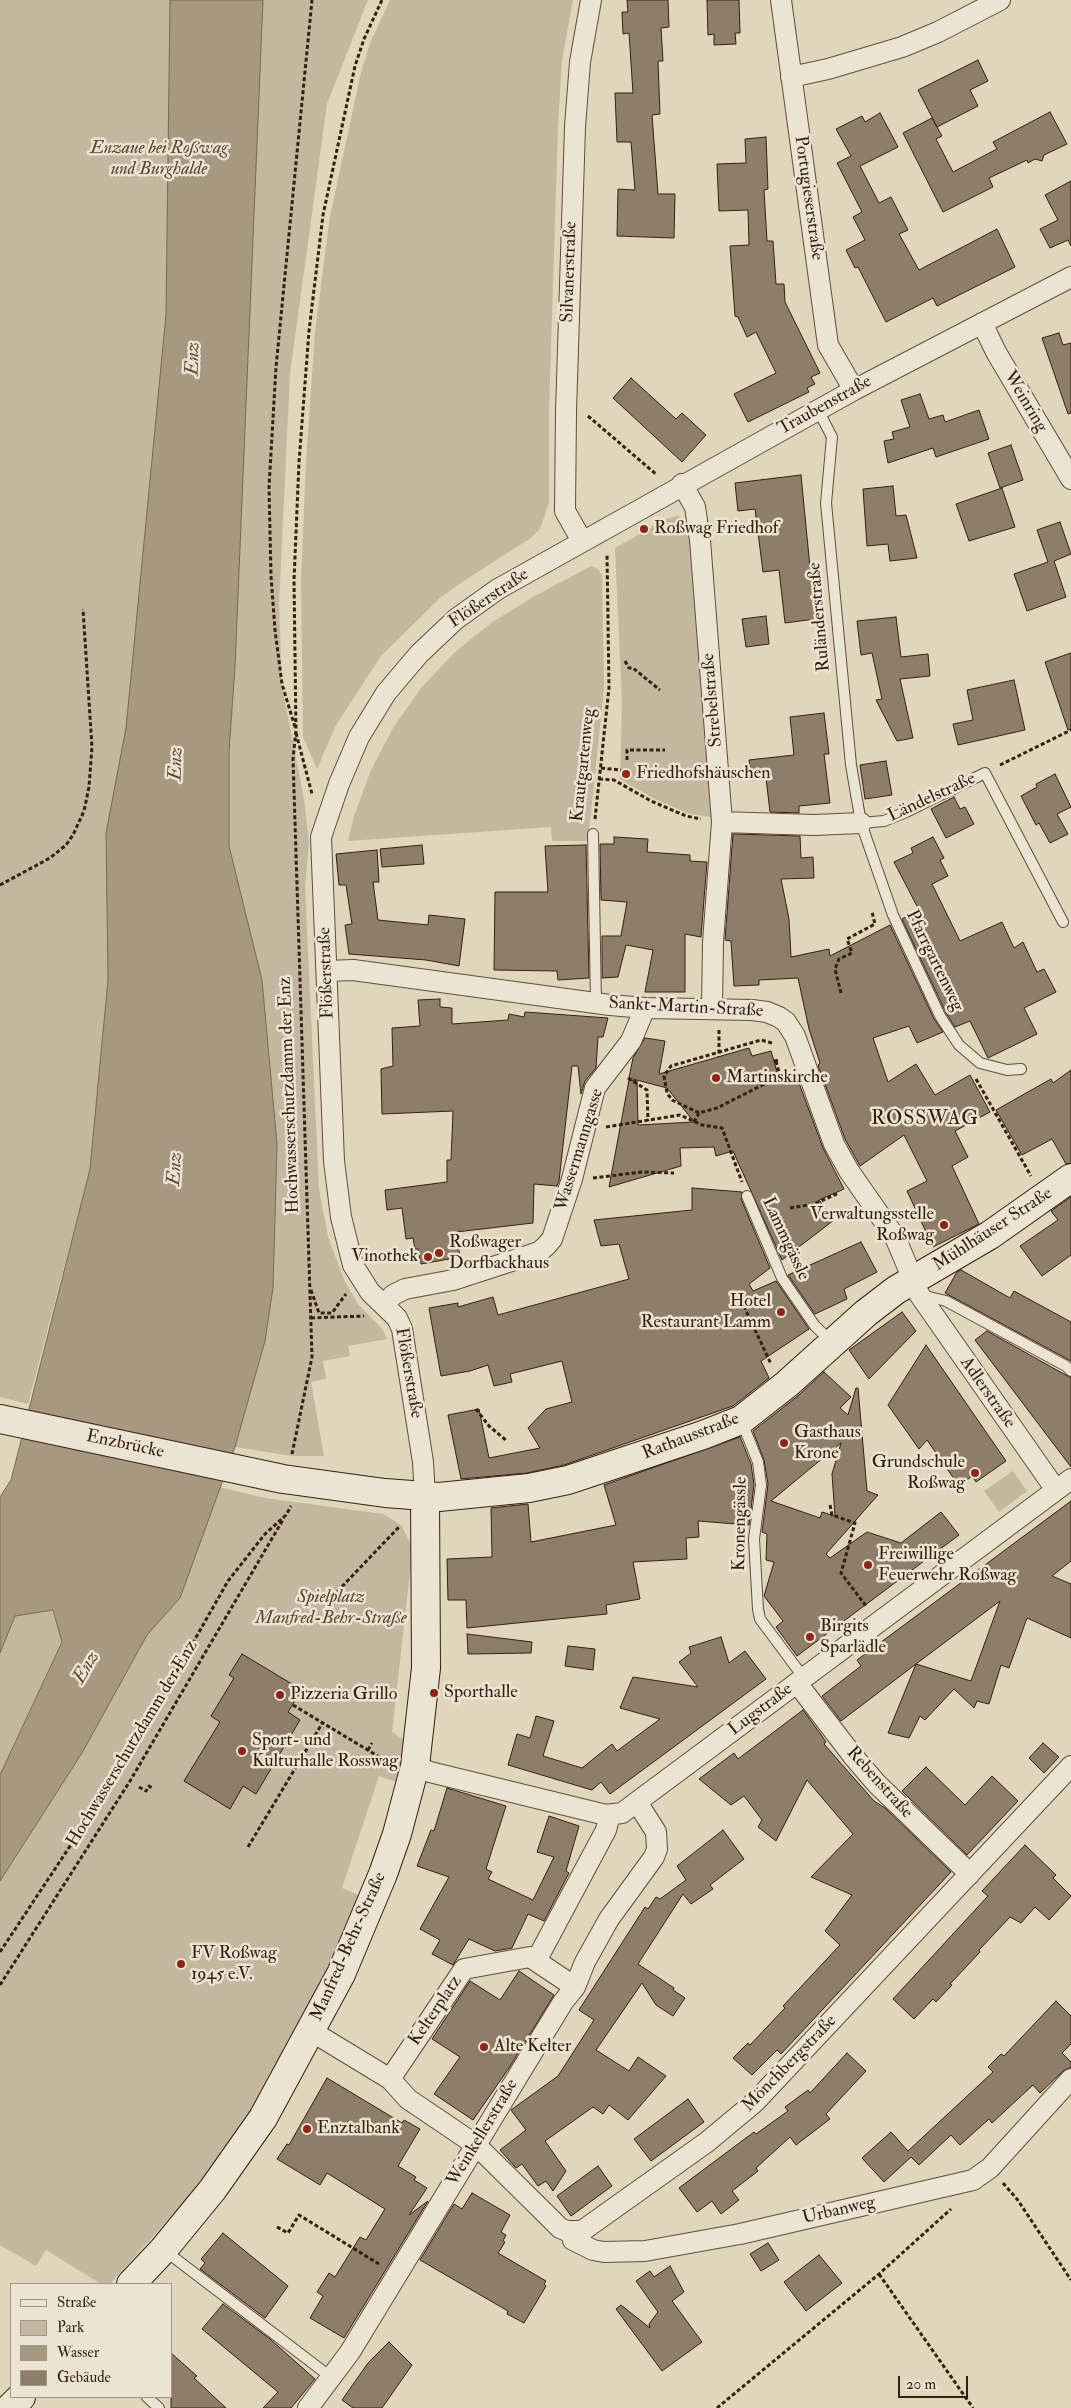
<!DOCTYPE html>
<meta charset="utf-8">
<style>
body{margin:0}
#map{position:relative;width:1071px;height:2408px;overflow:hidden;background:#e0d6bc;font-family:"IM FELL Double Pica",serif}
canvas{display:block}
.legend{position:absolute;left:10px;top:2283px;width:162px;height:115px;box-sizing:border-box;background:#ebe4d3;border:1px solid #a39585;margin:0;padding:6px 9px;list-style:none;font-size:15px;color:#361f0f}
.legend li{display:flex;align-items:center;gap:10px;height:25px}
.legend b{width:25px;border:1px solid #a39585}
.scale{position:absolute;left:898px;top:2376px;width:70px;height:22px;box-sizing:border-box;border:2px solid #361f0f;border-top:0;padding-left:6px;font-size:15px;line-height:18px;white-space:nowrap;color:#361f0f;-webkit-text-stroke:4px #ebe4d3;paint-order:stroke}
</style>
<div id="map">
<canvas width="1071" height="2408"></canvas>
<ul class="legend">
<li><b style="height:6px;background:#ebe4d3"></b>Straße</li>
<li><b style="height:14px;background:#c3b79f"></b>Park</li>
<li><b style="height:14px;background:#a69881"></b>Wasser</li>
<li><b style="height:14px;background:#8e7e69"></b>Gebäude</li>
</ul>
<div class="scale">20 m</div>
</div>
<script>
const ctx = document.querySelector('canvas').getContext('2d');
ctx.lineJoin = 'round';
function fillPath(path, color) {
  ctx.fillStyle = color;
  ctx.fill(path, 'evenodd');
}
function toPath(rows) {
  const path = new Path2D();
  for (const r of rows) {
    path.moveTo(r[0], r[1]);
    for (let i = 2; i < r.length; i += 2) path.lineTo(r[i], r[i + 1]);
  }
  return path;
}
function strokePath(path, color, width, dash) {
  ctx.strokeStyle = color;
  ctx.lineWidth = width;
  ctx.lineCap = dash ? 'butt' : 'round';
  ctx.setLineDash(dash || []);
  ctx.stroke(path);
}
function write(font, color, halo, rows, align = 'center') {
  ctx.font = font + ' "IM FELL Double Pica",serif';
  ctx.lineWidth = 5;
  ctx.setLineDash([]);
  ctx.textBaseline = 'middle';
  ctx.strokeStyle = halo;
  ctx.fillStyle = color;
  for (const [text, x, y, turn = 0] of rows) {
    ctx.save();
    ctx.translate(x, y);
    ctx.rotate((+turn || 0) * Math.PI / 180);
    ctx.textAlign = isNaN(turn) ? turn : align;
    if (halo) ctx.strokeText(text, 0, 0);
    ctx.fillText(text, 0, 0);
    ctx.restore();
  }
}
const green = toPath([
 [0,0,368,0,327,104,290,374,279,603,282,686,304,799,309,842,305,886,319,1189,328,1237,345,1282,358,1304,383,1330,387,1339,348,1346,350,1356,323,1361,326,1379,311,1382,324,1456,292,1456,235,1447,265,1341,273,1288,277,1144,262,980,229,846,229,780,108,824,108,980,90,1169,28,1404,0,1397],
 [390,0,573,0,562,60,558,126,549,412,549,503,540,529,531,538,462,582,440,598,381,656,336,725,317,769,303,737,301,580,306,462,315,332,330,216,362,68,371,41],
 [678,516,685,520,690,532,715,818,687,813,653,798,620,779,622,703,615,548,666,519],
 [591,566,598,569,602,575,604,688,588,841,552,841,551,827,348,841,354,816,371,770,393,728,421,688,454,653,491,623,533,597],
 [1013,1471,1027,1491,999,1512,984,1491],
 [219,1487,265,1498,383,1514,401,1525,411,1544,412,1554,392,1732,407,1742,399,1783,379,1776,342,1888,363,1897,305,2016,250,2112,220,2156,182,2204,139,2252,110,2284,101,2284,46,2250,36,2266,0,2245,0,1881,82,1753,147,1635,180,1598],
 [53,1610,62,1641,0,1775,0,1653,15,1616]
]);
const water = toPath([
 [170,0,263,0,235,667,229,751,229,846,262,980,277,1144,273,1288,265,1341,235,1447,180,1598,147,1635,82,1753,0,1881,0,1775,62,1642,53,1610,15,1616,0,1653,0,1497,11,1480,90,1169,108,980,106,833,126,728,166,315,170,0]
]);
const building = toPath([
 [627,0,668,0,669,27,661,28,663,61,658,61,660,114,652,115,658,194,675,194,674,238,617,236,618,189,635,190,631,142,617,142,615,93,633,93,629,33,623,34,622,12,628,12,627,0],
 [707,0,739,0,740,33,735,33,736,44,714,45,714,34,708,35,707,0],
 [978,60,988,81,970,90,978,106,937,127,918,90,978,60],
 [1050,112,1067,144,1044,155,1042,161,1035,159,1028,163,1027,160,989,178,993,187,943,212,903,133,932,118,942,136,936,139,953,172,997,149,993,142,1050,112],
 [880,113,898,147,860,166,879,203,891,197,908,230,899,234,919,270,997,229,1015,267,937,306,933,298,886,322,858,267,855,268,846,250,865,240,853,217,862,212,837,163,851,156,836,129,862,116,865,122,880,113],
 [766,137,768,189,764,190,767,241,773,241,776,284,784,284,785,302,820,373,811,377,815,384,807,388,809,392,748,422,734,394,776,373,756,332,747,337,738,317,735,316,730,246,749,245,748,210,719,211,717,164,746,163,745,139,766,137],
 [1071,181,1071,246,1068,240,1050,248,1040,229,1058,220,1045,195,1071,181],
 [1059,333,1063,345,1071,343,1071,413,1068,414,1042,338,1059,333],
 [631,378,676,419,682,413,706,435,682,462,613,398,631,378],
 [920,394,929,419,943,415,945,422,979,410,989,439,936,457,933,448,888,463,884,441,894,439,892,432,910,427,901,400,920,394],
 [1011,445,1023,480,1000,488,988,453,1011,445],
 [801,475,815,619,785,623,779,570,763,572,755,509,738,511,735,483,801,475],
 [893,486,896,516,906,515,917,558,890,561,888,544,867,546,863,489,893,486],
 [1002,488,1015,527,969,541,956,504,1002,488],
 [1060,522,1071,554,1054,561,1066,597,1027,611,1014,574,1048,562,1037,530,1060,522],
 [766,616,769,644,746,647,742,619,766,616],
 [896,617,901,657,928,654,930,676,900,679,913,738,897,741,876,700,882,699,872,653,861,655,857,621,896,617],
 [1071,653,1071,729,1068,730,1045,662,1071,653],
 [1014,680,1025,730,958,745,953,724,973,720,967,690,1014,680],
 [824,713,829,754,824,754,830,803,799,806,799,813,770,812,766,778,752,780,749,760,794,755,790,717,824,713],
 [886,761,892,795,865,799,860,765,886,761],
 [1055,774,1071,807,1057,814,1068,834,1050,843,1039,823,1036,825,1021,796,1037,787,1036,784,1055,774],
 [954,797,960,809,965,807,974,824,946,838,931,809,954,797],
 [733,834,800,836,801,858,813,857,814,878,781,879,789,919,791,957,829,949,830,956,890,925,934,1019,943,1032,917,1043,909,1026,873,1038,888,1082,916,1064,935,1095,970,1075,990,1112,955,1131,968,1157,952,1166,979,1224,933,1247,907,1191,927,1181,904,1135,860,1166,845,1139,818,1065,820,1063,809,1029,798,978,759,980,759,985,734,986,731,941,725,940,733,834],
 [614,837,648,839,647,852,690,855,690,861,707,862,701,937,685,934,685,992,645,992,653,950,626,945,618,977,602,978,602,936,621,936,627,902,601,900,600,844,614,844,614,837],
 [933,837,944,858,940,860,948,876,932,884,960,941,1002,922,1014,948,1023,942,1037,972,1044,969,1056,992,1024,1008,1037,1034,988,1058,970,1021,955,1027,946,1013,902,919,919,910,894,862,913,853,911,848,933,837],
 [422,845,424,864,382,867,380,849,422,845],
 [586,845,589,978,558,980,557,971,494,970,495,892,548,892,545,846,586,845],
 [377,850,379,882,373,882,378,920,428,925,429,915,465,919,459,966,426,960,349,954,345,925,352,924,346,885,339,885,336,854,377,850],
 [440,999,440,1007,452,1008,452,1024,508,1020,509,1014,524,1017,525,1012,608,1018,603,1037,598,1037,596,1068,585,1081,581,1094,578,1066,572,1066,559,1181,557,1186,534,1184,533,1223,456,1232,460,1257,421,1264,418,1249,415,1249,413,1238,406,1239,402,1208,387,1210,385,1190,447,1182,447,1160,451,1160,453,1111,382,1114,381,1069,393,1066,392,1028,420,1026,418,1000,440,999],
 [645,1038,665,1041,659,1074,749,1048,752,1056,771,1051,780,1082,796,1075,823,1148,844,1189,819,1200,834,1220,782,1260,733,1151,716,1156,714,1147,680,1148,681,1166,609,1187,629,1080,637,1081,638,1125,694,1122,667,1088,629,1078,633,1058,645,1038],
 [1071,1070,1071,1163,1066,1164,1052,1139,1022,1155,996,1110,1051,1079,1053,1083,1071,1070],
 [692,1188,742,1192,741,1199,770,1268,749,1284,753,1291,776,1281,809,1329,761,1361,769,1378,733,1406,564,1465,527,1473,461,1479,448,1415,479,1409,489,1458,540,1448,528,1428,546,1409,572,1402,562,1361,510,1374,512,1382,494,1386,488,1365,470,1371,441,1376,429,1308,458,1303,458,1307,493,1297,498,1315,629,1279,619,1244,601,1246,594,1220,692,1210,692,1188],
 [1071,1197,1071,1255,1042,1276,1020,1246,1058,1220,1051,1211,1071,1197],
 [861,1242,877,1272,844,1289,847,1299,815,1314,788,1275,861,1242],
 [961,1270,1010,1298,1014,1291,1071,1322,1071,1361,945,1293,957,1272,961,1270],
 [902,1312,916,1331,869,1379,849,1350,902,1312],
 [987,1331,1071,1378,1071,1467,975,1340,987,1331],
 [926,1345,1006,1461,976,1482,972,1476,959,1486,927,1440,919,1449,888,1405,926,1345],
 [824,1372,851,1397,840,1408,848,1415,856,1388,858,1388,867,1491,878,1495,826,1554,830,1558,867,1532,901,1543,941,1512,959,1535,797,1656,776,1627,783,1621,764,1596,774,1562,766,1560,767,1534,762,1532,768,1484,764,1460,753,1431,799,1395,824,1372],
 [841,1443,832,1474,835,1516,822,1512,820,1518,771,1501,841,1443],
 [740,1437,751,1464,754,1485,749,1525,698,1521,699,1537,686,1538,687,1559,633,1562,640,1599,606,1605,607,1614,467,1628,466,1600,448,1600,447,1559,492,1557,491,1508,528,1504,531,1542,616,1525,604,1485,740,1437],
 [1071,1501,1071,1561,1052,1576,1071,1584,1071,1638,1027,1618,1009,1668,1001,1665,989,1704,977,1701,974,1708,954,1689,925,1720,920,1716,909,1738,888,1733,916,1664,971,1681,1000,1601,916,1664,841,1721,822,1696,861,1666,857,1660,1071,1501],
 [467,1634,532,1642,531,1653,468,1654,467,1634],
 [721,1637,729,1663,745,1651,766,1679,610,1794,601,1782,592,1790,508,1765,517,1734,530,1738,536,1716,554,1721,543,1756,582,1768,612,1744,617,1751,660,1719,620,1708,633,1677,698,1687,679,1662,691,1653,689,1647,721,1637],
 [568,1646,595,1649,593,1670,565,1666,568,1646],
 [242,1654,302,1690,288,1712,300,1720,256,1794,243,1786,230,1809,184,1781,220,1722,211,1716,234,1678,229,1675,242,1654],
 [803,1710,822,1736,826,1742,824,1744,874,1801,885,1808,951,1872,781,2054,777,2050,752,2075,733,2058,748,2043,750,2045,785,2008,783,2006,840,1945,825,1931,852,1895,811,1877,853,1834,807,1780,776,1841,758,1827,762,1820,744,1796,731,1805,699,1779,734,1753,738,1759,803,1710],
 [1043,1743,1059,1757,1044,1773,1029,1758,1043,1743],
 [926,1767,965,1805,992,1776,1018,1801,967,1855,902,1791,926,1767],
 [447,1788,506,1806,486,1869,492,1872,488,1879,533,1900,554,1857,537,1852,549,1816,579,1826,566,1871,569,1873,544,1921,528,1914,512,1948,495,1951,469,1939,453,1965,432,1954,440,1940,420,1929,449,1877,417,1866,431,1830,434,1831,447,1788],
 [723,1830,744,1859,710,1885,713,1889,691,1904,683,1894,638,1964,674,1988,673,1990,685,1998,673,2016,656,2005,642,1983,596,2050,629,2071,638,2057,666,2076,628,2120,609,2105,603,2114,593,2107,545,2141,566,2171,553,2191,546,2181,538,2186,522,2164,516,2168,500,2150,526,2130,511,2110,558,2076,594,2020,579,2010,645,1907,648,1909,656,1897,660,1899,686,1880,677,1866,723,1830],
 [1025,1845,1056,1875,1053,1878,1071,1896,1049,1920,1035,1907,1021,1923,1010,1917,979,1950,980,1952,950,1984,952,1985,936,2002,933,1999,914,2019,893,1999,988,1896,982,1891,1025,1845],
 [519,1971,554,1995,509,2068,473,2120,434,2094,460,2057,432,2039,470,1981,500,2000,519,1971],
 [1056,2001,1071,2016,1071,2044,1062,2053,1071,2062,1071,2067,1063,2071,1040,2093,1033,2085,992,2123,989,2119,960,2145,951,2135,919,2165,911,2157,884,2182,862,2158,891,2132,908,2151,993,2072,988,2067,1001,2054,1004,2056,1056,2001],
 [847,2053,866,2071,826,2114,830,2119,796,2145,790,2137,756,2168,758,2171,732,2191,739,2200,721,2214,712,2201,697,2212,679,2188,754,2132,756,2134,788,2111,785,2107,808,2090,810,2093,847,2053],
 [327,2078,402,2123,404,2120,420,2129,398,2166,416,2177,414,2180,427,2188,409,2215,428,2201,344,2338,310,2318,323,2296,317,2292,329,2273,335,2277,360,2237,366,2240,385,2209,327,2173,320,2185,277,2159,287,2144,289,2145,327,2078],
 [688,2099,704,2122,651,2161,634,2139,688,2099],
 [598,2166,612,2186,571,2216,557,2196,598,2166],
 [472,2193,510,2215,501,2232,506,2235,503,2241,505,2242,498,2253,546,2281,544,2284,546,2286,524,2323,507,2314,508,2311,420,2260,454,2204,462,2209,472,2193],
 [223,2233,288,2286,265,2318,200,2269,205,2263,201,2259,223,2233],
 [768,2243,779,2260,761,2271,750,2254,768,2243],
 [819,2255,842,2283,806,2311,784,2282,819,2255],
 [670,2266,684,2292,672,2301,702,2342,662,2371,616,2309,621,2305,650,2328,649,2324,658,2312,636,2281,650,2271,654,2277,670,2266],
 [223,2304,270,2339,315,2379,291,2408,263,2408,278,2392,202,2329,223,2304],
 [389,2342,412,2365,382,2408,353,2408,342,2400,368,2363,389,2342],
 [171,2353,197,2376,194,2378,226,2408,171,2408,171,2353]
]);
const path = toPath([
 [588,416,657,475],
 [625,661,629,668,633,668,660,690],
 [295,727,282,684,275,630,271,576,269,487,276,367,312,0],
 [296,733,312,794],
 [627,760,627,750,665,750],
 [1000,765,1071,730],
 [601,768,621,770],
 [599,779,614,780,651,801,686,816,701,819],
 [595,819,609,688,607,554],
 [0,885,50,858,66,845,73,835,84,811,89,787,92,747,83,609],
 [841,993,835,969,839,959,852,953,847,939,875,924,872,912],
 [719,1030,719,1057],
 [772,1043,761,1040,671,1066,664,1076,667,1093,672,1100,699,1113,717,1108,786,1073],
 [774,1061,780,1060],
 [776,1061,780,1076],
 [628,1078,647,1090,648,1121],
 [976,1079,1031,1176],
 [694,1122,699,1113],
 [606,1127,680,1115,702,1125,722,1128,742,1182],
 [593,1178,642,1172,674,1173],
 [790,1208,814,1204,839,1193],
 [311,1290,319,1313,332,1313,346,1294],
 [741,1300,771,1364],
 [311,1318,364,1316],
 [476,1409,489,1426,507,1441],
 [292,1454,312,1357,293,759,296,731,294,580,299,462,309,331,323,215,355,66,364,39,382,0],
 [830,1505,832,1515,855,1523,841,1573,866,1606],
 [333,1596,399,1527],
 [293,1705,391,1764],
 [368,1750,372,1743],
 [139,1787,146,1791,149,1786,153,1789],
 [248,1847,323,1722],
 [0,1952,123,1766,228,1581,265,1534,286,1515,291,1506],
 [0,1985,130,1781,284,1518],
 [1003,2183,1017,2199,1071,2280],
 [277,2227,288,2233,299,2215,379,2264],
 [879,2274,973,2408],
 [717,2408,879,2274,951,2209]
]);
const lane = toPath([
 [818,410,832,437,826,503,851,765,861,823,893,915,940,1016,959,1045,980,1063,1007,1070,1021,1069],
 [861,823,884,821,906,812,985,773,1063,922],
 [593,834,596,1003],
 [747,1196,782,1278,815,1326,832,1342],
 [921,1295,946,1301,1066,1366,1071,1371],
 [741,1420,758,1462,761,1485,754,1539,758,1609,760,1619,804,1678],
 [164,2250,332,2378],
 [147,2397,159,2408]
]);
const street = toPath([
 [781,0,828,345,854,390],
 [791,77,828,69,902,47,938,32,1000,0],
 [982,323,996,352,1071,479],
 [682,484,695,507,700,540,722,822,713,942,712,1009],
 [582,541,565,511,566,412,575,127,580,62,591,0],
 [722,822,814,825,861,823],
 [327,971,353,970,610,1005,645,1008,752,1010,767,1012,779,1017,786,1022,795,1036,834,1144,849,1171,895,1237,919,1294,1056,1490],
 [384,1305,393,1295,405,1289,453,1280,539,1252,546,1246,552,1239,572,1179,595,1088,631,1041,645,1008],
 [425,1496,423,1462,402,1329,397,1318,370,1292,353,1265,341,1217,334,1161,321,837,339,784,359,737,386,693,419,654,456,619,498,589,854,390,1071,277],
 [797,1683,853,1756,876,1783,970,1874],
 [415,1766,430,1772,606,1815,622,1813,1071,1479],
 [536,1961,606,1830,610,1815],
 [311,2031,390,2079,408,2099,476,2145,560,2228,567,2231,582,2231,707,2142,755,2102,1071,1766],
 [390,2079,464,1969,530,1957,575,1987],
 [574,2232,573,2240,593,2250,604,2252,645,2251,740,2234,973,2180,990,2168,1071,2079],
 [308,2408,350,2352,563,2002,575,1987,585,1962,609,1919,654,1857,657,1849,656,1832,637,1802]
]);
const secondary = toPath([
 [0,1419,283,1479,385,1493,439,1497,529,1488,568,1480,703,1435,741,1420,787,1384,866,1313,896,1290,990,1235,1071,1178],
 [131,2284,163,2250,213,2189,263,2118,341,1974,383,1874,397,1834,415,1766,426,1668,425,1496],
 [10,2408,21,2397]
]);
const markers = [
 [644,529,5,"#8f2418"],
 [626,774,5,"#8f2418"],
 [716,1078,5,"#8f2418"],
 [944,1225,5,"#8f2418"],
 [439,1253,5,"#8f2418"],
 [428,1257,5,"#8f2418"],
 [781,1312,5,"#8f2418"],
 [784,1443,5,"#8f2418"],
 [975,1473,5,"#8f2418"],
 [868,1565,5,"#8f2418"],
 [810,1637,5,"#8f2418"],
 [434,1693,5,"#8f2418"],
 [280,1695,5,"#8f2418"],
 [242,1751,5,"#8f2418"],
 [181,1964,5,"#8f2418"],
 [484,2047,5,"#8f2418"],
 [307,2129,5,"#8f2418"]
];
const parkNames = [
 ["Enzaue bei Roßwag",159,149],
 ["und Burghalde",159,170],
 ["Spielplatz",331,1598],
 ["Manfred-Behr-Straße",331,1619]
];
const streetNames = [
 ["Portugieserstraße",808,198,82],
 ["Silvanerstraße",570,272,-88],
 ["Weinring",1025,402,59],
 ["Traubenstraße",825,406,-29],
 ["Flößerstraße",489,599,-34],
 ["Ruländerstraße",820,617,-95],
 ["Strebelstraße",713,700,-95],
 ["Krautgartenweg",584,765,-84],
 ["Ländelstraße",932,798,-25],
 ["Pfarrgartenweg",934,961,64],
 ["Flößerstraße",327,973,-92],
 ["Sankt-Martin-Straße",686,1008,3],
 ["Hochwasserschutzdamm der Enz",290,1095,-92],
 ["Wassermanngasse",580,1150,-73],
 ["Mühlhäuser Straße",993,1230,-33],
 ["Lammgässle",785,1239,65],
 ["Flößerstraße",408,1373,80],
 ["Adlerstraße",987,1393,55],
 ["Rathausstraße",691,1437,-21],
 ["Enzbrücke",125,1445,12],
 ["Kronengässle",741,1524,-89],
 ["Lugstraße",761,1710,-37],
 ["Hochwasserschutzdamm der Enz",133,1744,-59],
 ["Rebenstraße",879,1783,48],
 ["Manfred-Behr-Straße",349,1947,-66],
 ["Kelterplatz",436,2011,-56],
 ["Mönchbergstraße",790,2064,-46],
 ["Weinkellerstraße",483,2133,-59],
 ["Urbanweg",839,2211,-13]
];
const poiNames = [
 ["Roßwag Friedhof",654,529],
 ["Friedhofshäuschen",636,774],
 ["Martinskirche",726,1078],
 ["Verwaltungsstelle",934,1215,"right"],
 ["Roßwag",934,1236,"right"],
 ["Roßwager",449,1243],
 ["Dorfbackhaus",449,1264],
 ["Vinothek",418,1257,"right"],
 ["Hotel",771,1302,"right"],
 ["Restaurant Lamm",771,1323,"right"],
 ["Gasthaus",794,1433],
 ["Krone",794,1454],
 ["Grundschule",965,1463,"right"],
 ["Roßwag",965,1484,"right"],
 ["Freiwillige",878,1555],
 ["Feuerwehr Roßwag",878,1576],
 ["Birgits",820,1627],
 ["Sparlädle",820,1648],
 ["Sporthalle",444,1693],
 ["Pizzeria Grillo",290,1695],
 ["Sport- und",252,1741],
 ["Kulturhalle Rosswag",252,1762],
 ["FV Roßwag",191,1954],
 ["1945 e.V.",191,1975],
 ["Alte Kelter",494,2047],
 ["Enztalbank",317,2129]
];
const waterNames = [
 ["Enz",194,359,-88],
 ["Enz",177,764,-88],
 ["Enz",176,1169,-86],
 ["Enz",87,1668,-59]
];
const quarterNames = [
 ["ROSSWAG",925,1120]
];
fillPath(green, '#c3b79f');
fillPath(water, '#a69881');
strokePath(water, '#796853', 1);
fillPath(building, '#8e7e69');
strokePath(building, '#361f0f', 1);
strokePath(lane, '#604d3a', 12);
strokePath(street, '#604d3a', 22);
strokePath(secondary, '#361f0f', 30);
strokePath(path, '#361f0f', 3, [4, 2.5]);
strokePath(lane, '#ebe4d3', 10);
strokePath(street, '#ebe4d3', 20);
strokePath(secondary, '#ebe4d3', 28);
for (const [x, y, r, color] of markers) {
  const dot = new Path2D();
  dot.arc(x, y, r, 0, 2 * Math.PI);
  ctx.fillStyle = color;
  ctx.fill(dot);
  strokePath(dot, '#ebe4d3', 2);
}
write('italic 18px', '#594533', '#ebe4d3', parkNames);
write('18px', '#361f0f', '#ebe4d3', streetNames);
write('18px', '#361f0f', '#ebe4d3', poiNames, 'left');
write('italic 19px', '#5d4937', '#ebe4d3', waterNames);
ctx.letterSpacing = '1px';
write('20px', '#361f0f', '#ebe4d3', quarterNames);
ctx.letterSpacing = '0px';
</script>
